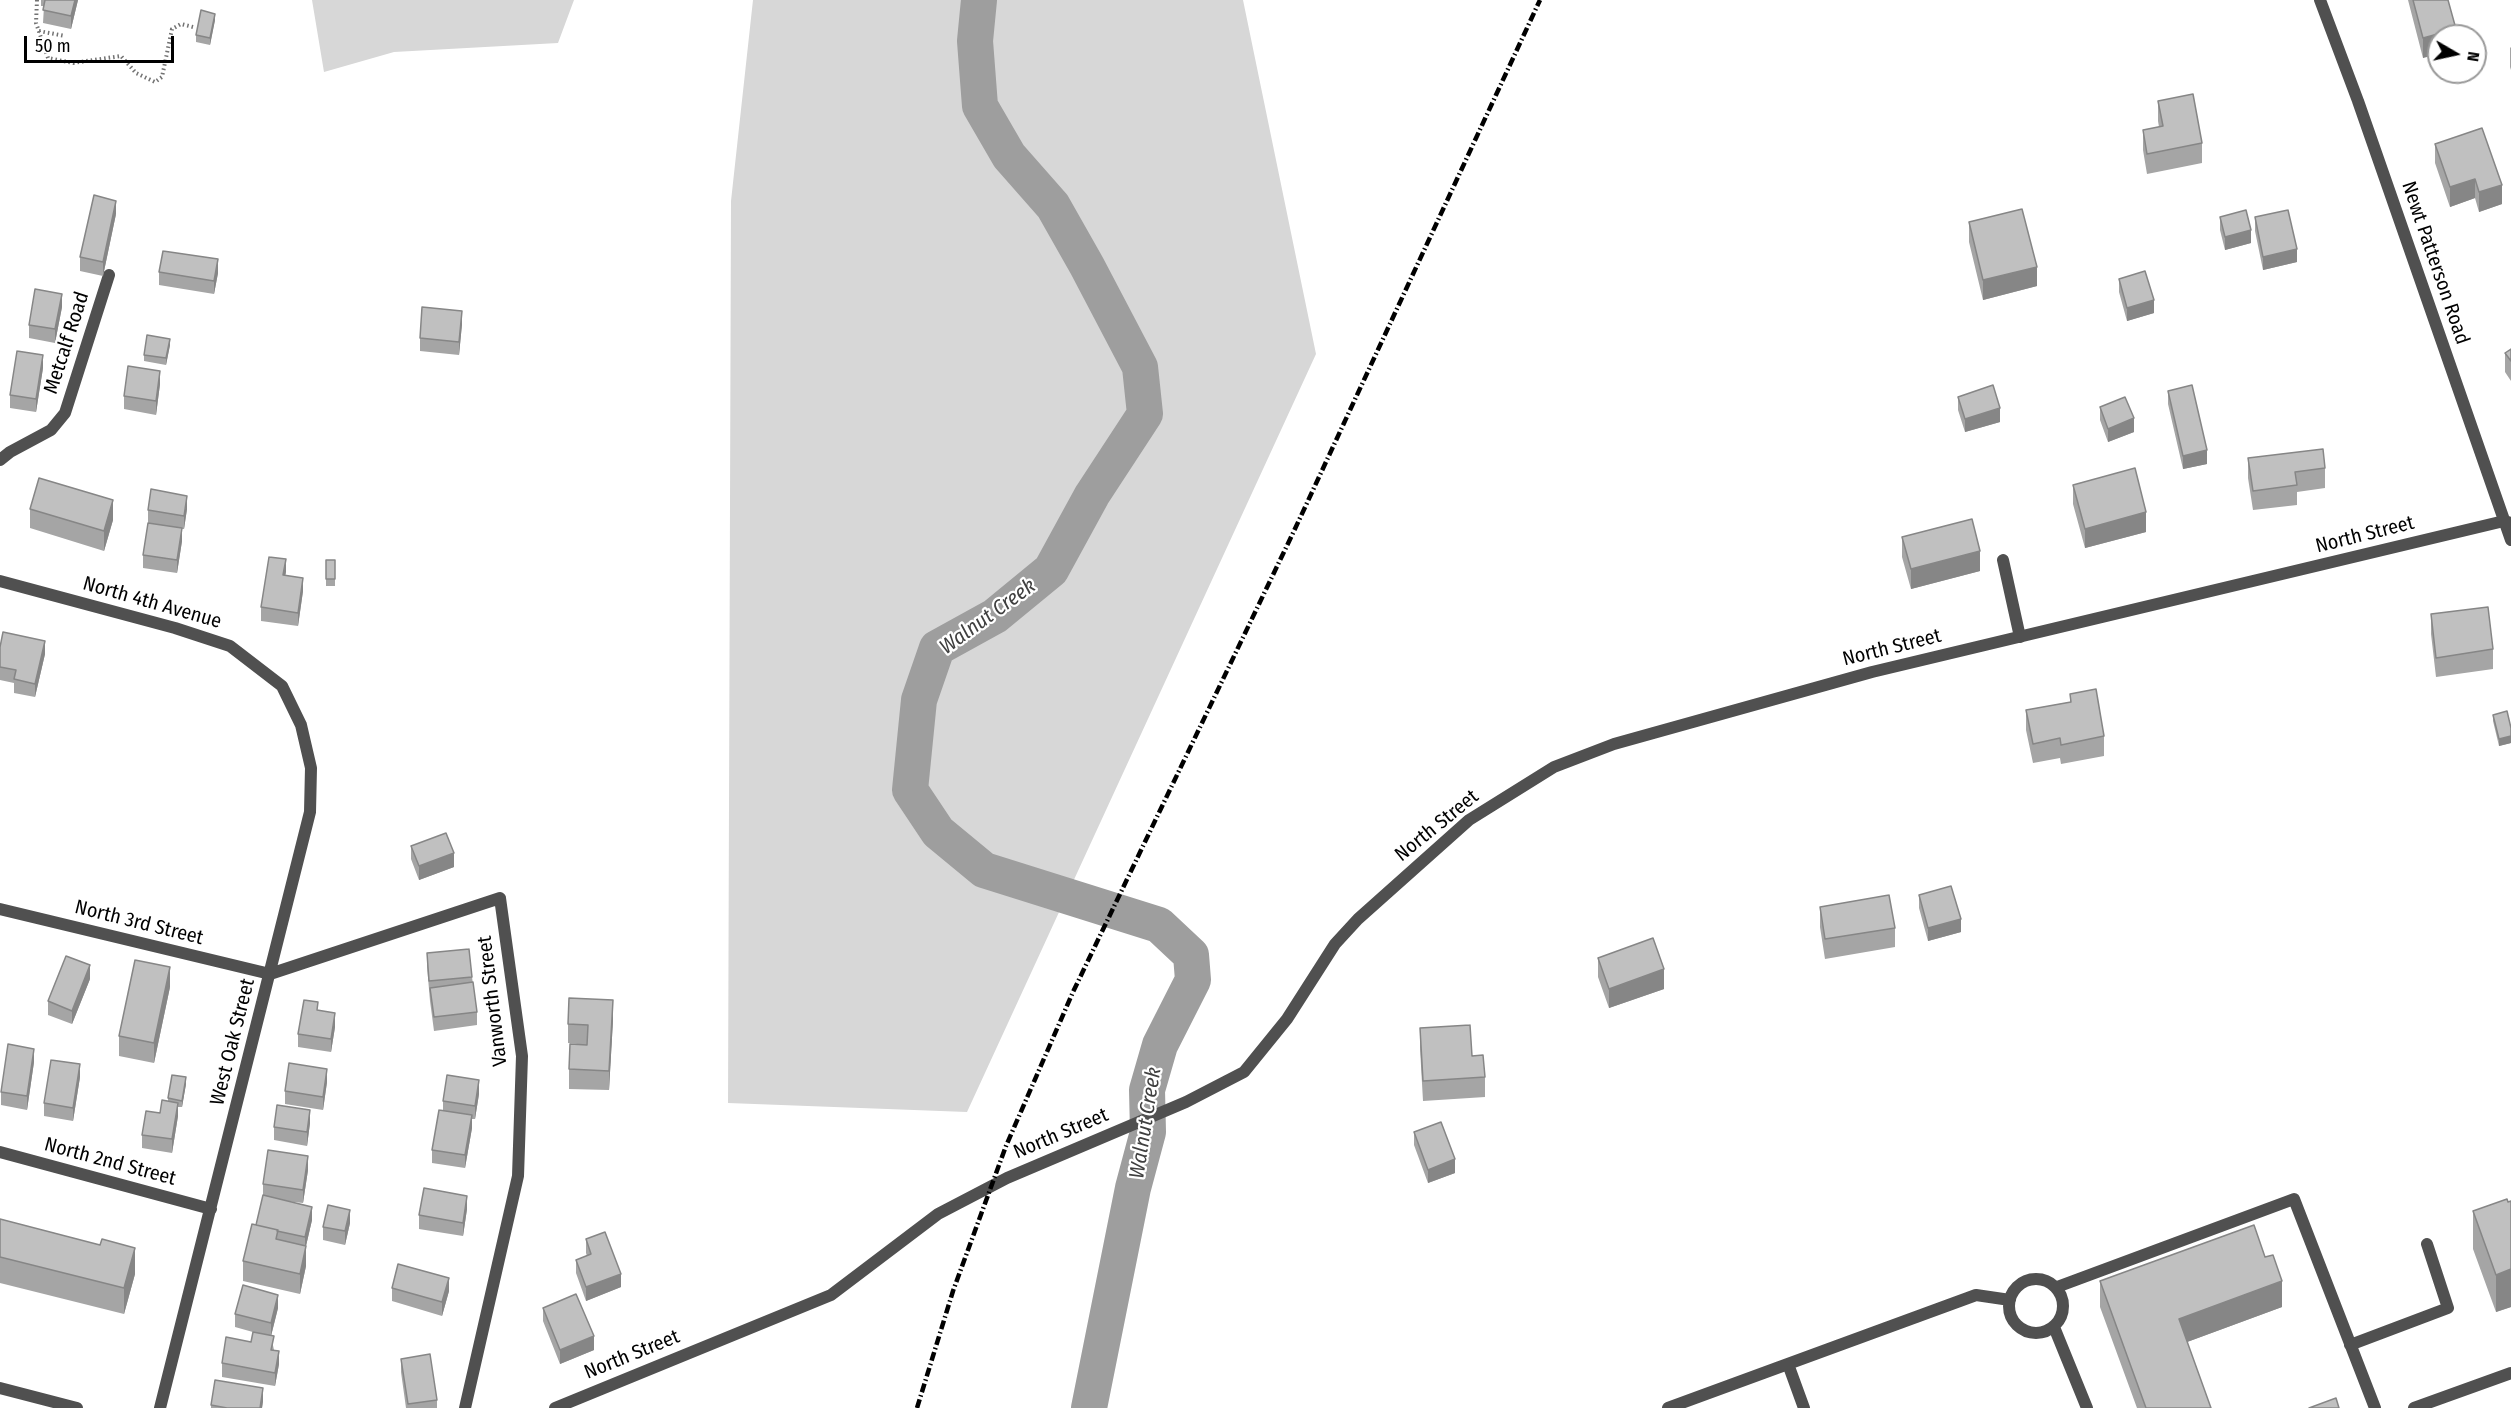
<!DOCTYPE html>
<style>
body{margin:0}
#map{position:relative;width:2511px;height:1408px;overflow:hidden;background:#fff;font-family:"Fira Sans Condensed",sans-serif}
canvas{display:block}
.north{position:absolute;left:2427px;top:24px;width:60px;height:60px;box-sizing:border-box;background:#fff;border:2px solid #999;border-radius:50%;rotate:99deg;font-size:16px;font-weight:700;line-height:24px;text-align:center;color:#000}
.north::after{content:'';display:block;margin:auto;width:21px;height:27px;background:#000;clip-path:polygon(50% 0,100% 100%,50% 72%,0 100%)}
.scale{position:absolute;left:24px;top:36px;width:150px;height:27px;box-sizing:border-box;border:3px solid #000;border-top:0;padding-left:8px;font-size:18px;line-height:21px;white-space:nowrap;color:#000;-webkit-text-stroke:4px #fff;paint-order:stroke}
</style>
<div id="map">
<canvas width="2511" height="1408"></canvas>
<div class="north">N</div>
<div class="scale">50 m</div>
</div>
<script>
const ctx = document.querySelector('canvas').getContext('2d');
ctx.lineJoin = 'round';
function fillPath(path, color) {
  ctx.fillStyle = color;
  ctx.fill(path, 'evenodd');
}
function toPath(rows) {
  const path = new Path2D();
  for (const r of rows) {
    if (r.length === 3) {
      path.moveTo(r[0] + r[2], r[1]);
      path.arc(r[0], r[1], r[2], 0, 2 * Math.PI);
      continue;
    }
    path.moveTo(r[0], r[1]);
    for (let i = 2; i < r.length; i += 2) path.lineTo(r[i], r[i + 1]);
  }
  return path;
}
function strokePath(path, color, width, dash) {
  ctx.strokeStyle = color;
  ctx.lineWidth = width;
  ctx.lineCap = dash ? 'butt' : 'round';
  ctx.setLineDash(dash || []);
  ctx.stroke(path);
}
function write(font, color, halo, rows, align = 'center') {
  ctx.font = font + ' "Fira Sans Condensed",sans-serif';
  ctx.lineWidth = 4.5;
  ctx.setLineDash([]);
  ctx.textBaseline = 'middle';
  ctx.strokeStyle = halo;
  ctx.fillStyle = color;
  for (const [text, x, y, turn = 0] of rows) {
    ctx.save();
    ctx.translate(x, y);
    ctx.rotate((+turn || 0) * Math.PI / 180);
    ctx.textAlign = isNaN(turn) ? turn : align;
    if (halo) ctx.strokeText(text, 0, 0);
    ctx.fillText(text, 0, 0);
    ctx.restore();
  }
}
const green = toPath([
 [312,0,574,0,558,43,394,52,324,72],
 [753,0,1243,0,1316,354,967,1112,728,1103,731,201]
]);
const river = toPath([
 [979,0,975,41,980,106,1009,156,1053,206,1087,266,1140,367,1145,414,1092,495,1051,570,995,616,937,648,919,700,910,790,938,832,984,870,1159,925,1191,955,1193,980,1160,1045,1147,1090,1148,1132,1133,1188,1089,1408]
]);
const path = toPath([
 [37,0,36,23,48,58,73,63,121,56,136,73,155,82,162,77,172,29,181,24,193,27],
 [39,31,65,36]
]);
const service = toPath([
 [2003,560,2020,637],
 [2036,1306,27],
 [2057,1287,2294,1199,2375,1408],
 [2054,1327,2087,1408],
 [2350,1345,2448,1308,2427,1244],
 [1788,1364,1804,1408],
 [1668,1408,1976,1295,2010,1300],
 [2414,1408,2511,1373]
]);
const minor = toPath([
 [0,460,10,452,51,430,65,413,109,275],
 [0,581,175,628,230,646,282,686,301,725,311,768,310,812,160,1408],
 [0,909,270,974,500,898,522,1056,518,1176,465,1408],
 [0,1152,211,1209],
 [0,1388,77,1408],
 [555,1408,831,1295,938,1214,1007,1178,1186,1102,1244,1072,1287,1019,1335,944,1358,919,1469,820,1554,767,1614,744,1872,672,2504,521,2511,523]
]);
const tertiary = toPath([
 [2320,0,2358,101,2511,540]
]);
const rail = toPath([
 [917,1408,953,1291,1006,1146,1073,992,1294,531,1540,0]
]);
const wall = toPath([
 [41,0,78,0,71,29,43,23,44,6,41,6],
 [2408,0,2448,0,2456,36,2423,58],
 [215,20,210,45,196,42,196,35],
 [2511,47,2511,70,2510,67,2510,48],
 [2158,101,2202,143,2202,163,2147,174,2143,150,2143,130,2159,127,2158,121],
 [2435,144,2502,204,2479,212,2475,198,2450,207,2435,163],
 [116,214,103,276,80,271,80,257],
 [2220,217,2251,243,2225,250,2220,230],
 [2255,217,2297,262,2263,270,2255,231],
 [1969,222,2037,286,1983,300,1969,242],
 [159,272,218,273,214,294,159,285],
 [2119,279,2154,313,2127,321,2119,292],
 [62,307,55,343,29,338,29,325],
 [462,324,459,355,420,351,420,338],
 [170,345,166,365,144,361,144,355],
 [2511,349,2511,381,2505,372,2505,353],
 [43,368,36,412,10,408,10,395],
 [160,384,156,415,124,409,124,396],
 [2168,391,2207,464,2183,469,2168,404],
 [1958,397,2000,422,1965,432,1958,410],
 [2100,407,2134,432,2108,442,2100,420],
 [2248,458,2325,468,2325,488,2297,492,2297,505,2253,510,2248,478],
 [2073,485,2146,532,2085,548,2073,504],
 [30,509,113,520,104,551,30,528],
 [187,509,184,529,182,529,182,541,177,573,143,568,143,555,148,523,148,510],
 [1902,537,1980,571,1911,589,1902,557],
 [326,560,335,560,335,586,326,586],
 [286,572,285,575,303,591,298,626,261,621,261,607],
 [2431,614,2493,649,2493,669,2436,677,2431,634],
 [0,647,45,654,35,697,14,693,14,683,0,680],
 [2070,694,2104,736,2104,756,2061,764,2060,758,2033,763,2026,730,2026,710,2070,702],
 [2493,715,2511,728,2511,743,2499,746,2493,721],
 [411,846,454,867,419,880,411,859],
 [1919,895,1961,932,1928,941,1919,908],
 [1820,907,1895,928,1895,947,1825,959,1820,927],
 [427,953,472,977,477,1012,477,1025,434,1031,430,1001,427,966],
 [1598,958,1664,989,1609,1008,1598,977],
 [90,979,72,1024,48,1015,48,1001],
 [170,987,154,1063,119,1056,119,1036],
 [613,1020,609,1090,569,1089,569,1069,587,1045,568,1043,568,1024],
 [335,1027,331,1052,298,1047,298,1034],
 [1420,1028,1472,1056,1485,1077,1485,1097,1423,1101,1420,1048],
 [34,1062,27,1110,1,1105,1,1092],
 [80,1077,73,1121,44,1116,44,1103],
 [327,1082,323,1110,285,1104,285,1091],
 [186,1084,182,1107,178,1107,178,1116,172,1153,142,1148,142,1135,160,1113,168,1101,168,1098],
 [479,1094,475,1119,472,1119,472,1128,465,1168,432,1163,432,1150,443,1110,443,1101],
 [310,1123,307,1146,274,1140,274,1127],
 [1414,1132,1455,1173,1428,1183,1414,1145],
 [308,1170,303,1203,285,1201,312,1220,306,1246,306,1266,300,1294,243,1281,243,1261,256,1225,263,1196,263,1184],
 [2511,1201,2511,1307,2496,1312,2473,1249,2473,1211],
 [467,1209,463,1236,419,1229,419,1215],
 [0,1219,135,1274,124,1314,0,1283],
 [350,1223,345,1245,323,1240,323,1227],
 [586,1239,621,1287,586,1301,576,1273,576,1260,587,1256,586,1253],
 [2100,1281,2282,1307,2187,1342,2211,1408,2137,1408,2100,1307],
 [392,1288,449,1291,442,1316,392,1301],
 [278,1308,271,1336,274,1350,279,1364,275,1386,222,1377,222,1363,251,1342,260,1334,235,1327,235,1314],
 [543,1308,594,1350,560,1364,543,1321],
 [401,1359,437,1400,437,1408,406,1408,401,1372],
 [263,1401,262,1408,211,1408,211,1405]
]);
const shadedWall = toPath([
 [75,0,78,0,71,29,71,16],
 [215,14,215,20,210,45,210,38],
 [2456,29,2456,36,2439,36,2439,54,2423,58,2423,38],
 [2475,179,2475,198,2450,207,2450,187],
 [2502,185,2502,204,2479,212,2479,192],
 [116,201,116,214,103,276,103,262],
 [2251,230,2251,243,2225,250,2225,237],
 [2297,249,2297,262,2263,270,2263,257],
 [218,259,218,273,214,294,214,281],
 [2037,267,2037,286,1983,300,1983,280],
 [62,294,62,307,55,343,55,329],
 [2154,300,2154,313,2127,321,2127,308],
 [462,311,462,324,459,355,459,342],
 [170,339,170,345,166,365,166,358],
 [43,355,43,368,36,412,36,399],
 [160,371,160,384,156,415,156,401],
 [2000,408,2000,422,1965,432,1965,419],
 [2134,418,2134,432,2108,442,2108,429],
 [2207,450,2207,464,2183,469,2183,456],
 [187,496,187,509,184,529,184,516],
 [113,500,113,520,104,551,104,531],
 [2146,512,2146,532,2085,548,2085,529],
 [182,528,182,541,177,573,177,560],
 [1980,551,1980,571,1911,589,1911,569],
 [286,559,286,572,283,588,283,575],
 [303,578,303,591,298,626,298,613],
 [45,641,45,654,35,697,35,684],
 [2511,736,2511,743,2499,746,2499,739],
 [454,853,454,867,419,880,419,866],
 [1961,919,1961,932,1928,941,1928,928],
 [90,965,90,979,72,1024,72,1011],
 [170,967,170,987,154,1063,154,1043],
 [1664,969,1664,989,1609,1008,1609,989],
 [613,1000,613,1020,609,1090,609,1071],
 [335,1013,335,1027,331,1052,331,1039],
 [34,1049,34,1062,27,1110,27,1096],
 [80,1064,80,1077,73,1121,73,1108],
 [327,1069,327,1082,323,1110,323,1097],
 [186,1077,186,1084,182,1107,182,1101],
 [479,1080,479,1094,475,1119,475,1106],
 [178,1103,178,1116,172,1153,172,1139],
 [310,1110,310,1123,307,1146,307,1132],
 [472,1115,472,1128,465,1168,465,1155],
 [308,1156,308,1170,303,1203,303,1190],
 [1455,1159,1455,1173,1428,1183,1428,1170],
 [467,1196,467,1209,463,1236,463,1223],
 [312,1207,312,1220,306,1246,306,1266,300,1294,300,1274,305,1250,305,1237],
 [350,1210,350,1223,345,1245,345,1231],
 [135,1248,135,1274,124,1314,124,1288],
 [2511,1269,2511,1307,2496,1312,2496,1275],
 [621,1274,621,1287,586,1301,586,1287],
 [449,1278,449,1291,442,1316,442,1302],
 [2282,1281,2282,1307,2179,1345,2179,1319],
 [278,1295,278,1308,271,1336,271,1323],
 [594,1336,594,1350,560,1364,560,1350],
 [279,1351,279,1364,275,1386,275,1373],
 [263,1388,263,1401,262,1408,260,1408]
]);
const building = toPath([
 [45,0,75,0,71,16,43,10,45,0],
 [2413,0,2448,0,2456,29,2423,38,2413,0],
 [201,10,215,14,210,38,196,35,201,10],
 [2193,94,2202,143,2147,154,2143,130,2163,126,2158,101,2193,94],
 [2482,128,2502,185,2479,192,2475,179,2450,187,2435,144,2482,128],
 [94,195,116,201,103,262,80,257,94,195],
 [2022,209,2037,267,1983,280,1969,222,2022,209],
 [2246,210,2251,230,2225,237,2220,217,2246,210],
 [2288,210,2297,249,2263,257,2255,217,2288,210],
 [163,251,218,259,214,281,159,272,163,251],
 [2145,271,2154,300,2127,308,2119,279,2145,271],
 [35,289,62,294,55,329,29,325,35,289],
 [422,307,462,311,459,342,420,338,422,307],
 [147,335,170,339,166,358,144,355,147,335],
 [2511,349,2511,361,2505,353,2511,349],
 [17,351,43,355,36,399,10,395,17,351],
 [128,366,160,371,156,401,124,396,128,366],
 [1993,385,2000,408,1965,419,1958,397,1993,385],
 [2192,385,2207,450,2183,456,2168,391,2192,385],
 [2125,397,2134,418,2108,429,2100,407,2125,397],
 [2323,449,2325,468,2295,472,2297,485,2253,491,2248,458,2323,449],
 [2135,468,2146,512,2085,529,2073,485,2135,468],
 [39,478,113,500,104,531,30,509,39,478],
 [151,489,187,496,184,516,148,510,151,489],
 [1972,519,1980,551,1911,569,1902,537,1972,519],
 [148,523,182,528,177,560,143,555,148,523],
 [269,557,286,559,283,575,303,578,298,613,261,607,269,557],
 [326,560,335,560,335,579,326,579,326,560],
 [2488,607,2493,649,2436,658,2431,614,2488,607],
 [3,632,45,641,35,684,14,679,16,670,0,667,0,647,3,632],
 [2096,689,2104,736,2061,745,2060,738,2033,744,2026,710,2071,702,2070,694,2096,689],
 [2507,711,2511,728,2511,736,2499,739,2493,715,2507,711],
 [446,833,454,853,419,866,411,846,446,833],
 [1951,886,1961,919,1928,928,1919,895,1951,886],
 [1889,895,1895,928,1825,939,1820,907,1889,895],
 [1653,938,1664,969,1609,989,1598,958,1653,938],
 [469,949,472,977,429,981,427,953,469,949],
 [66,956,90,965,72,1011,48,1001,66,956],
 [135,960,170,967,154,1043,119,1036,135,960],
 [473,982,477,1012,434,1017,430,988,473,982],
 [569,998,613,1000,609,1071,569,1069,570,1044,587,1045,588,1025,568,1024,569,998],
 [304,1000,318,1002,317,1010,335,1013,331,1039,298,1034,304,1000],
 [1470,1025,1472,1056,1483,1055,1485,1077,1423,1081,1420,1028,1470,1025],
 [8,1044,34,1049,27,1096,1,1092,8,1044],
 [51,1060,80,1064,73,1108,44,1103,51,1060],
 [289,1063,327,1069,323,1097,285,1091,289,1063],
 [172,1075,186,1077,182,1101,168,1098,172,1075],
 [447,1075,479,1080,475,1106,443,1101,447,1075],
 [162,1100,178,1103,172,1139,142,1135,146,1111,160,1113,162,1100],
 [277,1105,310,1110,307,1132,274,1127,277,1105],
 [439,1110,472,1115,465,1155,432,1150,439,1110],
 [1441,1122,1455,1159,1428,1170,1414,1132,1441,1122],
 [268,1150,308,1156,303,1190,263,1184,268,1150],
 [424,1188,467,1196,463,1223,419,1215,424,1188],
 [263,1195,312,1207,305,1237,277,1231,278,1230,256,1225,263,1195],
 [2507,1199,2508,1202,2511,1201,2511,1269,2496,1275,2473,1211,2507,1199],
 [328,1205,350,1210,345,1231,323,1227,328,1205],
 [0,1219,100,1245,102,1239,135,1248,124,1288,0,1257,0,1219],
 [252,1224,278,1230,276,1239,306,1246,300,1274,243,1261,252,1224],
 [2254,1225,2265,1257,2273,1255,2282,1281,2179,1319,2211,1408,2146,1408,2100,1281,2254,1225],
 [605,1232,621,1274,586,1287,576,1260,591,1254,586,1239,605,1232],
 [398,1264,449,1278,442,1302,392,1288,398,1264],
 [243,1285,278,1295,271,1323,235,1314,243,1285],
 [576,1294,594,1336,560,1350,543,1308,576,1294],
 [253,1332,274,1336,271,1350,279,1351,275,1373,222,1363,226,1337,251,1342,253,1332],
 [430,1354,437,1400,408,1404,401,1359,430,1354],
 [215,1380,263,1388,260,1408,227,1408,211,1405,215,1380],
 [2336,1398,2339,1408,2309,1408,2336,1398]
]);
const streetNames = [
 ["Newt Patterson Road",2435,263,71],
 ["Metcalf Road",67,343,-72],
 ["North Street",2365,535,-14],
 ["North 4th Avenue",152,603,16],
 ["North Street",1892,648,-14],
 ["North Street",1437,826,-39],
 ["North 3rd Street",139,923,14],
 ["Vanworth Street",493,1001,-97],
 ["West Oak Street",233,1042,-76],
 ["North Street",1061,1134,-23],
 ["North 2nd Street",110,1162,15],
 ["North Street",632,1355,-22]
];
const waterNames = [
 ["Walnut Creek",988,617,-36],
 ["Walnut Creek",1146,1123,-81]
];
fillPath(green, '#d7d7d7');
strokePath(river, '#9e9e9e', 36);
strokePath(path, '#727272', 4, [1.5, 3]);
strokePath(service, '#505050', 12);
strokePath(minor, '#505050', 12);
strokePath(tertiary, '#505050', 12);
strokePath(rail, '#000', 4.5, [9, 3, 1.5, 3]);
fillPath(wall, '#a5a5a5');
fillPath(shadedWall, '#868686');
fillPath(building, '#c0c0c0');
strokePath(building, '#868686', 1.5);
write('20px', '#000', '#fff', streetNames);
write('italic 21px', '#3f3f3f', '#fff', waterNames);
</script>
